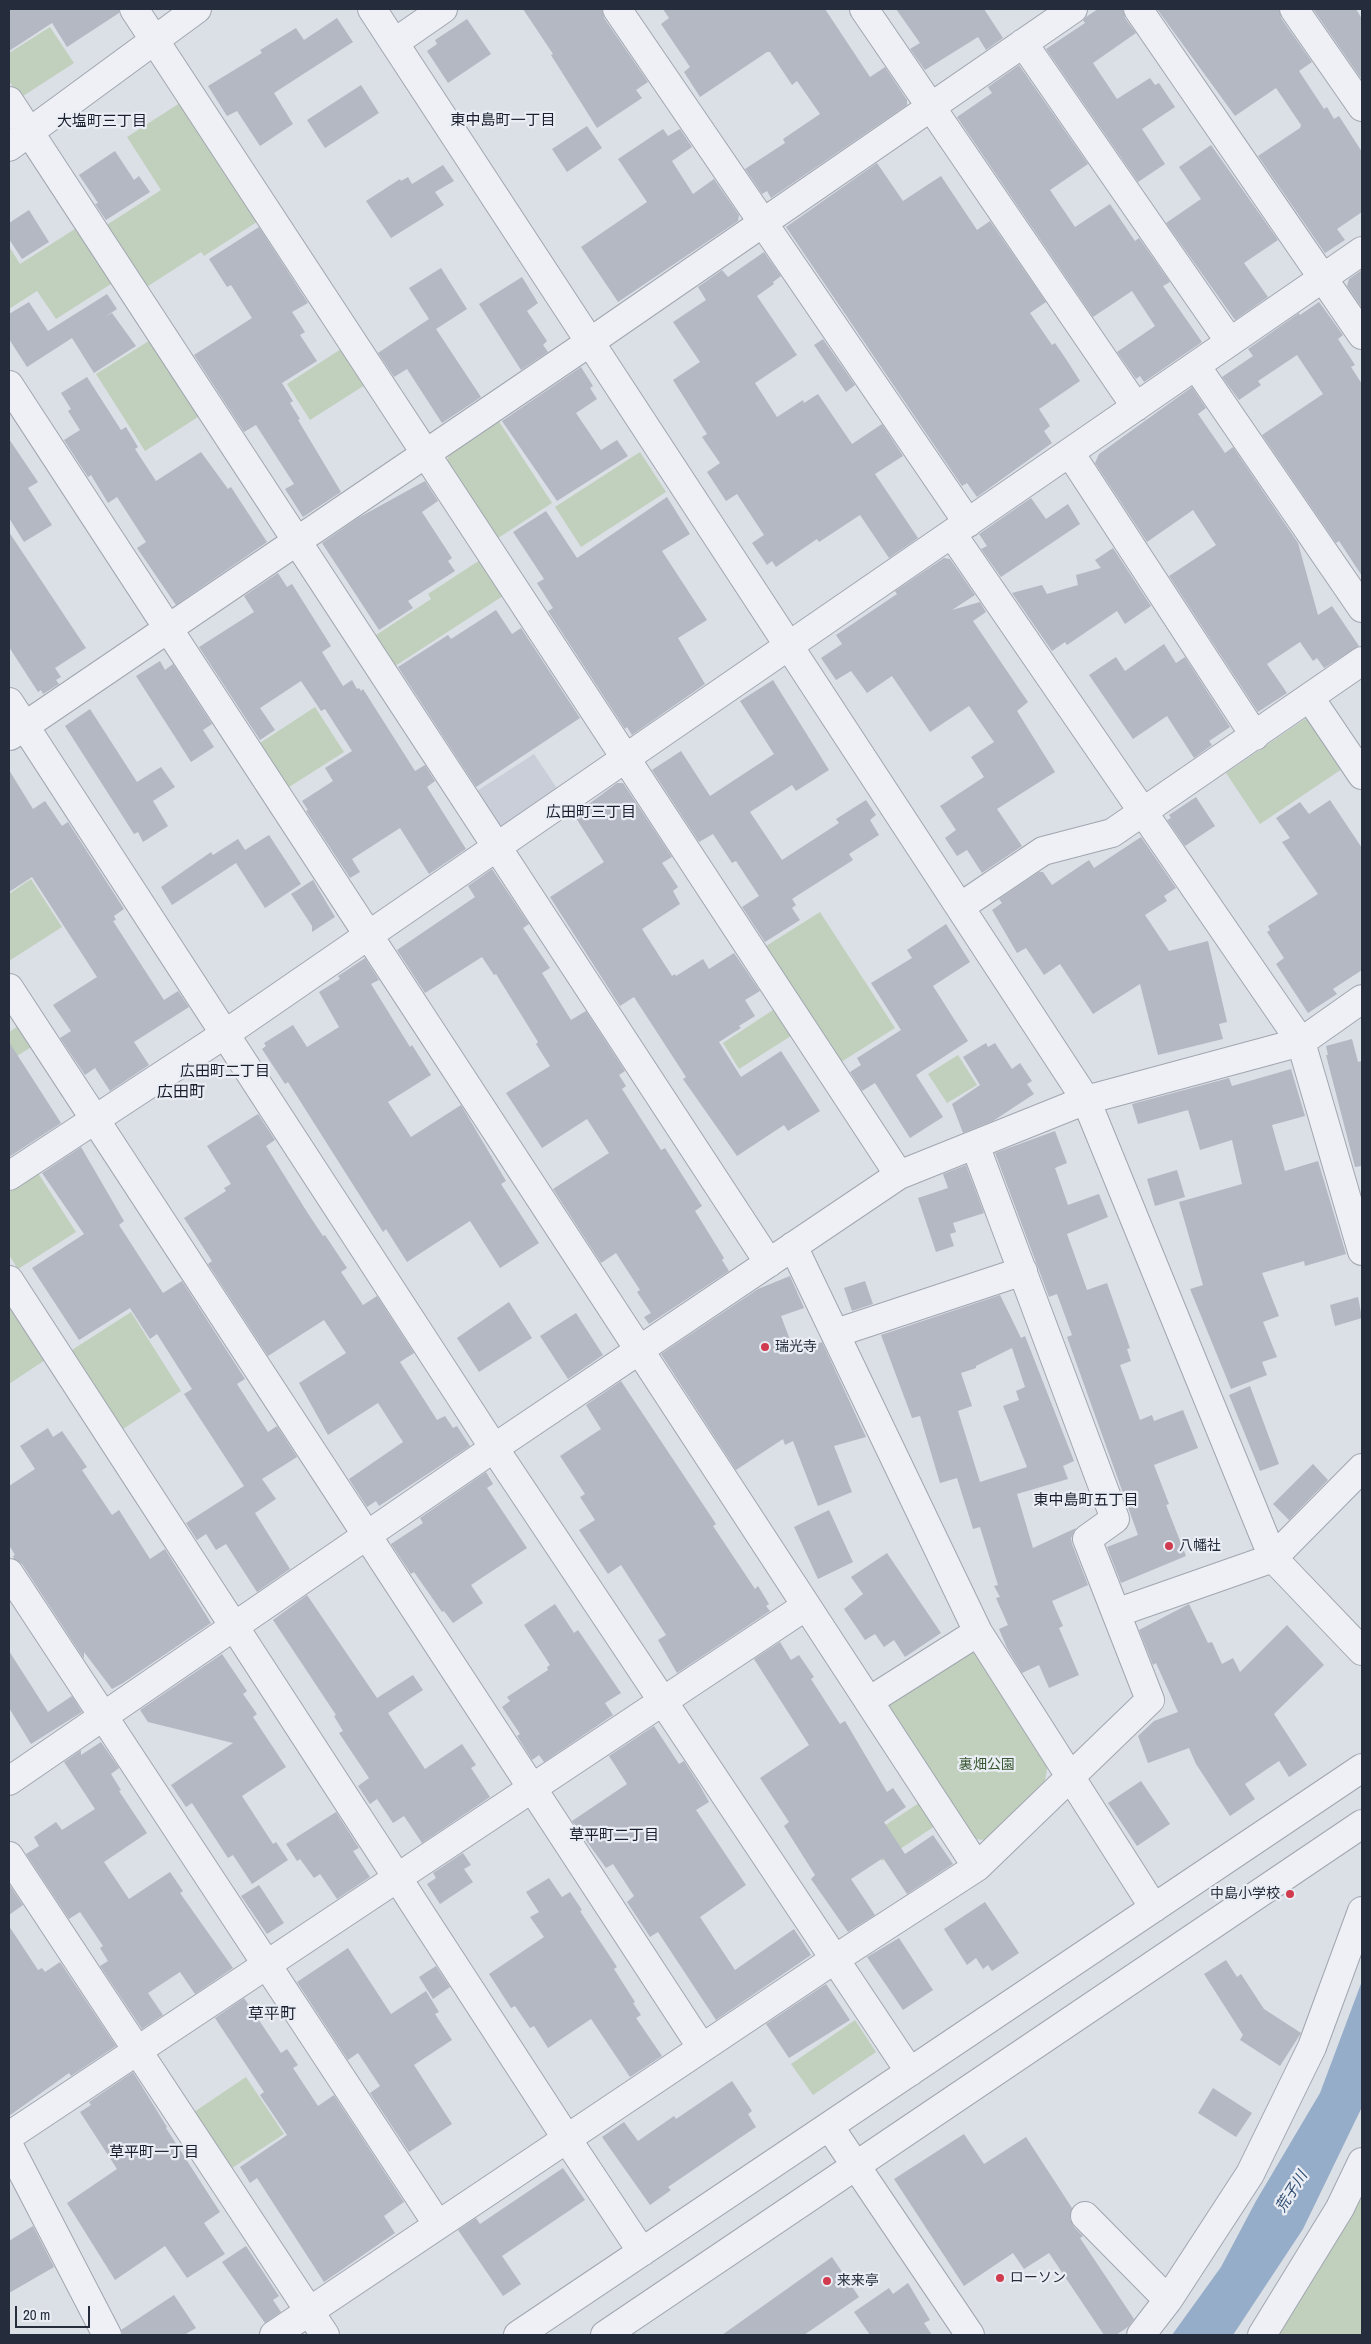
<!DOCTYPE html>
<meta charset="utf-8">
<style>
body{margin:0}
#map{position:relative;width:1371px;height:2344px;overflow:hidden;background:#dbdfe6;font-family:"Archivo Narrow",sans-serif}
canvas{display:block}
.frame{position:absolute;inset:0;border:10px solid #252d3c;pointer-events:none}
.scale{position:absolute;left:15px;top:2306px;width:75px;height:22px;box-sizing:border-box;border:2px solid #252d3c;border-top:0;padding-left:6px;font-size:15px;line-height:18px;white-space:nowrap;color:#252d3c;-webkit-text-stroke:4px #eaeef4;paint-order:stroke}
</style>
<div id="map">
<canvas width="1371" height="2344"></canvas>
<div class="frame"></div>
<div class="scale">20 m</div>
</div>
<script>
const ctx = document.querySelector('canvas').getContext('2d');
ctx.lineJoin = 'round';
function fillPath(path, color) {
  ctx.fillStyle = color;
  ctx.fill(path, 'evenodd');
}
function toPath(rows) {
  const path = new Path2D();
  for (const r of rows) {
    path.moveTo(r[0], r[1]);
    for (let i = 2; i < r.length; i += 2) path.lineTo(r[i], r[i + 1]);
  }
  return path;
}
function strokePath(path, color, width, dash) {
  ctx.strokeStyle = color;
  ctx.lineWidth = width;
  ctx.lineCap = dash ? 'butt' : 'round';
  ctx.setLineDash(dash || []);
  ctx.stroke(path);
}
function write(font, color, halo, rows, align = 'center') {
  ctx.font = font + ' "Archivo Narrow","Noto Sans JP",sans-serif';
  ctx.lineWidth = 4.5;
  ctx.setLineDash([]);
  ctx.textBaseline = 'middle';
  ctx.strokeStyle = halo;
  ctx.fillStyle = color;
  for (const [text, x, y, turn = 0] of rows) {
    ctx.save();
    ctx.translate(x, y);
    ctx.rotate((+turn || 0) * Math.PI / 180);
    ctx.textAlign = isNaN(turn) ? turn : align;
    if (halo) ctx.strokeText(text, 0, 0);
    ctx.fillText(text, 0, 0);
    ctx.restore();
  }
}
const built = toPath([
 [534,754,558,790,504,828,494,825,474,793]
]);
const green = toPath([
 [50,27,74,63,20,98,9,81,9,53],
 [183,101,260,220,204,256,201,252,145,288,105,226,161,190,127,137],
 [78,227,114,282,56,319,37,291,9,309,9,246,20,264],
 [152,339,201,415,145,451,96,374],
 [341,349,365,385,310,420,287,384],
 [498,420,552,503,495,540,446,464,450,452],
 [640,452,666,492,581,547,555,507],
 [483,558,506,594,392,668,373,637,431,599,428,594],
 [315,707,344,752,286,789,257,745],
 [1305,719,1315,723,1345,767,1260,824,1226,773],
 [31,879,62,927,9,961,9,894],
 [820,912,895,1028,838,1064,763,948],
 [776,1008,794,1034,739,1069,723,1043],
 [20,1025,33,1046,9,1061,9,1032],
 [958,1055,977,1085,947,1103,928,1074],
 [38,1173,76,1232,18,1269,9,1255,9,1192],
 [9,1305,45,1360,9,1384],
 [131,1312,181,1391,123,1429,72,1350],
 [965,1649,976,1654,1048,1763,1045,1781,986,1840,974,1839,886,1705],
 [919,1803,935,1826,882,1861,866,1838],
 [855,2020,876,2052,813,2095,791,2064],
 [246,2077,284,2134,229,2170,191,2114],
 [1362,2189,1362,2335,1275,2335]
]);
const water = toPath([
 [1362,1981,1362,2107,1303,2229,1233,2335,1172,2335,1221,2267,1256,2201,1320,2093]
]);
const building = toPath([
 [9,9,119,9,119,13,67,47,52,23,9,51],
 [523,9,602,9,604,18,648,82,636,90,642,98,597,128,551,55,553,54],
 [663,9,825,9,870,77,885,67,907,100,907,105,771,198,767,191,762,194,745,169,785,143,783,139,820,114,797,81,792,85,770,52,767,52,700,97,684,72,690,67,661,24,669,18],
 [896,9,984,9,1003,38,986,50,978,37,925,70,910,49,920,43],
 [1098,9,1123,9,1125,18,1136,33,1093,63,1117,99,1150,78,1155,85,1159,83,1175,107,1142,129,1165,164,1138,182,1046,49,1085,23,1083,20,1086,17],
 [1157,9,1279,9,1281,18,1312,62,1299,71,1324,109,1327,107,1334,119,1339,116,1362,152,1362,212,1337,229,1345,240,1325,253,1258,156,1300,128,1301,125,1276,88,1235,116],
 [1313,9,1356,9,1362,19,1362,80],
 [337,18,353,42,274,93,293,124,260,146,237,111,227,116,208,86,262,53,260,50,296,28,304,40],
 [467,19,491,54,448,83,427,51,437,44,435,40],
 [1019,65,1088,164,1050,190,1075,227,1110,204,1135,241,1139,238,1170,282,1163,286,1202,342,1144,382,1140,376,1136,379,1117,352,1155,326,1132,291,1093,317,957,117,992,93,988,87],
 [361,85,379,113,325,148,307,120],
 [587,126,602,148,567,172,552,149],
 [663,129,668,136,680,129,692,147,672,161,693,194,714,179,739,215,738,221,618,302,581,247,647,202,618,159],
 [1211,145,1278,240,1244,263,1268,297,1235,320,1166,223,1201,199,1179,167],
 [115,151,134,180,139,176,150,192,106,220,95,204,98,203,79,175],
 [877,163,903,201,941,176,977,230,990,221,1046,302,1030,313,1052,345,1055,343,1066,359,1080,381,1039,409,1050,426,1044,431,1052,443,977,497,967,483,962,486,786,227],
 [443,165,454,181,435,192,444,205,391,238,366,201,400,179,401,181,408,177,412,184],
 [29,210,49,242,22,259,9,239,9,223],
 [259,227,308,303,292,312,305,332,300,335,317,361,282,383,293,401,290,403,300,419,298,420,341,492,303,517,285,489,294,484,256,425,244,432,194,355,252,318,231,285,227,287,209,259],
 [764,252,781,276,773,282,774,284,757,296,797,355,755,383,777,417,803,400,804,403,818,394,852,444,882,424,903,456,875,474,918,538,889,558,860,515,819,542,817,539,776,567,772,561,767,565,752,543,764,535,737,494,726,501,707,472,720,463,702,437,707,434,673,380,700,362,673,322,706,300,698,287,722,270,728,277],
 [441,268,467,309,436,329,481,397,442,423,407,369,394,377,378,353,429,319,409,288],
 [1362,270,1362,308,1347,286,1349,279],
 [522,277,538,303,527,311,547,341,543,345,548,352,521,370,479,304],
 [107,294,117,309,105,317,112,313,136,346,94,373,72,338,27,367,9,339,9,314,29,302,48,331],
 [1319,302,1343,335,1338,339,1355,365,1351,367,1362,384,1362,576,1339,541,1336,543,1262,435,1323,394,1297,355,1258,381,1261,385,1239,400,1222,377,1253,356,1248,349,1299,313,1300,315],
 [823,339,855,385,846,392,814,345],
 [581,367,593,386,590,388,597,399,576,413,601,450,617,440,628,456,557,501,502,421],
 [87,377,121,430,126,427,138,447,135,449,156,481,201,452,228,489,231,487,267,542,176,605,137,548,146,542,117,497,108,503,91,475,88,477,64,440,80,430,68,411,71,409,61,393],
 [1192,387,1206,408,1198,414,1225,453,1233,447,1298,543,1318,615,1332,606,1359,646,1324,668,1317,658,1313,661,1300,642,1267,664,1287,693,1258,712,1169,576,1216,545,1193,510,1147,542,1095,463,1099,454],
 [9,439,38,482,28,488,52,525,24,542,9,518],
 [425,481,438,501,422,512,452,558,448,561,455,571,408,601,413,608,379,630,322,543,358,518],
 [667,497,690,534,662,551,707,620,678,638,705,684,632,735,627,727,625,729,548,611,553,608,537,583,544,579,513,532,546,511,577,558],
 [1031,498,1046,519,1068,504,1080,524,1001,577,981,549,987,546,979,534],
 [9,532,86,648,55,668,61,677,56,680,59,684,43,694,41,690,38,692,9,647],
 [1113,548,1151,606,1125,624,1117,611,1067,645,1065,642,1052,651,1012,593,1042,585,1047,594,1078,585,1076,575,1101,568,1095,560],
 [944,558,950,559,975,595,952,610,980,602,986,612,973,621,1028,702,1017,711,1055,772,997,809,1022,846,982,873,967,850,957,856,945,838,956,830,940,806,984,777,971,757,994,742,969,706,930,732,892,676,867,693,851,671,836,680,821,658,842,644,836,635,897,594,895,591],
 [278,573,287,587,292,584,331,646,322,652,343,686,352,680,357,689,359,688,361,691,363,689,415,771,425,765,435,781,427,787,466,849,429,874,400,828,352,859,360,872,350,878,306,811,308,810,302,801,333,781,325,768,352,751,325,709,321,711,301,681,260,708,275,730,260,740,199,647,254,612,244,596],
 [496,610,512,634,521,628,580,718,476,787,398,667,448,635,451,639],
 [1164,644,1176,663,1185,657,1230,727,1209,741,1212,745,1194,758,1167,716,1133,739,1089,675,1116,657,1125,671],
 [160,661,165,670,173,664,212,724,203,730,214,747,191,762,136,676],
 [773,680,829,770,796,791,792,785,750,812,782,860,839,823,836,819,866,800,876,815,870,820,879,835,849,854,853,860,792,899,796,905,792,908,800,920,765,942,742,907,759,896,736,861,732,863,713,834,699,842,652,770,681,751,710,796,774,754,740,701],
 [90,709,137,782,161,767,175,787,153,801,168,826,143,842,138,832,134,834,65,726],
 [9,770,33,809,45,801,62,826,68,822,124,909,114,916,116,920,113,921,164,1000,178,991,189,1007,134,1042,149,1065,110,1091,95,1068,85,1075,60,1038,71,1031,53,1005,97,977,32,877,9,892],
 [617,783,623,783,672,857,662,863,678,887,673,891,680,904,642,929,672,976,675,974,676,976,703,959,709,969,734,953,760,991,745,1000,755,1016,739,1026,741,1028,719,1042,741,1077,781,1051,820,1111,788,1131,784,1125,737,1156,683,1079,686,1077,634,997,620,1006,550,897,604,862,574,815],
 [1196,797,1215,826,1185,846,1167,820,1171,818,1169,815],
 [1330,800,1362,848,1362,970,1333,989,1337,994,1308,1013,1276,964,1284,958,1267,932,1270,930,1268,926,1318,894,1282,842,1290,838,1276,818,1300,802,1309,814],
 [269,835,301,884,265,908,236,863,172,905,161,887,211,852,213,855,238,839,245,850],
 [1141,837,1176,888,1164,896,1167,901,1145,915,1169,951,1208,941,1227,1022,1219,1024,1223,1039,1158,1055,1140,984,1093,1014,1060,964,1044,975,1026,948,1017,953,992,910,1002,903,999,899,1039,872,1043,872,1052,885,1089,860,1094,868],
 [492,869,529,924,523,928,550,968,542,973,571,1020,586,1011,625,1071,619,1075,626,1086,622,1089,661,1150,665,1148,702,1206,695,1211,724,1258,722,1260,729,1271,649,1324,644,1317,651,1313,637,1292,640,1290,616,1253,601,1263,553,1189,609,1153,587,1119,542,1148,506,1093,550,1066,536,1044,538,1042,496,974,494,975,482,957,425,993,397,950,475,897,468,886],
 [313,880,335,917,312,932,312,926,291,894],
 [946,924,970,962,933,986,968,1041,916,1075,943,1117,910,1138,875,1083,862,1091,850,1072,861,1065,857,1058,901,1030,871,983,912,958,907,950],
 [365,958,379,980,371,984,410,1047,412,1045,431,1075,388,1102,411,1137,461,1105,506,1181,501,1184,539,1243,500,1268,470,1221,407,1262,386,1229,383,1232,288,1082,285,1084,262,1049,266,1046,264,1043,293,1025,307,1047,339,1027,319,992,340,979,338,976],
 [1352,1039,1358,1062,1362,1061,1362,1166,1355,1167,1326,1055,1328,1055,1326,1046],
 [9,1042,61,1123,9,1157],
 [986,1043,988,1047,995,1043,1012,1069,1020,1063,1032,1081,1027,1084,1034,1094,993,1121,963,1133,952,1104,980,1085,963,1057],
 [1291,1069,1305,1116,1272,1125,1285,1171,1318,1161,1346,1254,1305,1266,1304,1261,1262,1273,1279,1316,1263,1322,1277,1357,1262,1362,1267,1375,1231,1389,1190,1289,1203,1285,1179,1202,1242,1184,1232,1140,1200,1150,1188,1110,1138,1124,1132,1104,1229,1078,1232,1086],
 [258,1114,275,1140,266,1146,307,1212,323,1236,325,1235,347,1268,341,1272,363,1305,377,1296,414,1353,400,1362,437,1420,445,1416,453,1428,457,1426,470,1446,379,1506,376,1501,367,1507,349,1479,403,1442,378,1403,328,1435,299,1383,346,1353,324,1320,268,1356,208,1264,212,1261,184,1218,226,1191,224,1188,231,1184,207,1146],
 [1055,1131,1067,1163,1055,1168,1068,1205,1099,1194,1108,1217,1067,1234,1087,1290,1107,1283,1130,1348,1127,1349,1131,1361,1120,1365,1140,1420,1152,1415,1154,1421,1183,1410,1198,1448,1154,1465,1169,1504,1166,1505,1186,1556,1121,1583,1107,1547,1138,1535,1067,1337,1072,1335,1057,1294,1049,1297,995,1153],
 [81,1147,124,1221,119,1225,163,1293,182,1281,245,1379,237,1384,268,1432,277,1426,297,1457,262,1479,276,1499,255,1513,290,1569,257,1592,226,1544,216,1550,206,1534,197,1540,186,1523,244,1486,184,1394,192,1389,157,1334,150,1339,130,1308,79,1340,32,1268,84,1234,42,1173],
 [966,1165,984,1213,953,1223,956,1232,950,1234,954,1246,936,1252,918,1198,948,1188,943,1174],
 [1177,1170,1185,1197,1155,1206,1147,1179],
 [790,1276,804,1308,781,1316,795,1353,822,1342,866,1437,834,1446,852,1492,818,1506,793,1441,785,1445,783,1439,736,1470,661,1354,758,1289],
 [865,1281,873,1304,852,1311,844,1288],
 [1000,1295,1021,1338,1025,1336,1074,1461,1063,1466,1068,1479,1017,1494,1033,1548,1076,1528,1071,1538,1072,1544,1088,1585,1052,1601,1063,1626,1059,1628,1079,1675,1049,1688,1039,1665,1022,1673,1007,1648,999,1629,1008,1625,996,1598,1000,1597,994,1586,998,1585,980,1527,973,1529,957,1478,940,1483,920,1416,912,1418,881,1335],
 [1012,1348,1025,1387,1016,1391,1019,1400,1003,1406,1027,1467,980,1482,958,1411,972,1406,961,1373,976,1368,976,1366],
 [1358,1297,1362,1318,1335,1326,1330,1305],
 [509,1302,532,1338,479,1372,457,1338],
 [576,1313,603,1355,568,1379,540,1336],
 [621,1381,716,1524,713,1526,755,1589,758,1586,769,1604,766,1606,770,1611,677,1673,658,1640,666,1635,621,1565,608,1574,579,1530,595,1520,580,1497,585,1494,560,1456,601,1429,586,1405],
 [1250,1386,1279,1464,1260,1471,1229,1395],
 [48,1428,53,1437,62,1431,87,1467,82,1470,112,1515,119,1510,150,1559,165,1549,211,1623,123,1683,112,1689,84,1652,84,1659,22,1564,14,1559,13,1556,15,1555,9,1545,9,1486,35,1469,20,1446],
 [1313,1464,1328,1480,1289,1520,1273,1504],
 [486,1472,493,1484,487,1488,527,1548,471,1585,483,1603,453,1623,444,1611,442,1612,414,1572,411,1574,391,1544,423,1523,420,1518],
 [829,1510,853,1562,818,1579,794,1527],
 [887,1553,941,1633,905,1657,894,1640,884,1647,875,1634,865,1640,844,1609,863,1594,851,1577],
 [307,1595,377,1698,413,1675,423,1690,388,1713,425,1769,462,1744,476,1765,471,1768,490,1797,422,1843,404,1816,393,1823,377,1799,370,1804,358,1786,369,1778,339,1733,343,1731,334,1716,336,1715,273,1620],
 [555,1604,574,1633,578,1630,621,1693,605,1703,613,1715,544,1762,539,1755,532,1760,517,1736,520,1734,502,1707,510,1701,507,1697,548,1670,547,1667,550,1665,524,1625],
 [1189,1604,1208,1643,1212,1642,1222,1664,1233,1658,1240,1672,1287,1625,1324,1665,1274,1714,1307,1765,1289,1777,1279,1761,1245,1784,1255,1799,1230,1816,1196,1764,1189,1748,1148,1763,1138,1736,1154,1721,1178,1712,1156,1663,1153,1665,1139,1630],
 [780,1642,791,1660,799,1655,814,1677,811,1679,840,1724,845,1721,887,1792,893,1788,906,1807,884,1822,905,1854,933,1835,953,1864,907,1894,883,1858,851,1879,875,1915,848,1932,811,1879,815,1875,784,1826,789,1822,760,1778,809,1745,754,1659],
 [9,1651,48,1712,72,1696,82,1712,31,1744,9,1708],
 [222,1654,247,1691,243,1694,257,1714,253,1717,286,1767,242,1796,273,1844,276,1842,288,1860,252,1884,233,1855,228,1858,192,1803,186,1807,171,1785,233,1743,148,1722,140,1710],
 [654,1726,679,1764,684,1761,700,1786,709,1802,696,1810,746,1885,700,1917,735,1970,794,1929,811,1955,716,2020,658,1932,650,1937,627,1902,634,1896,613,1864,606,1868,572,1821,627,1784,609,1756],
 [101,1742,119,1768,111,1774,121,1790,119,1791,147,1833,104,1862,129,1899,170,1872,183,1891,180,1893,233,1968,195,1994,180,1972,148,1993,163,2015,142,2029,100,1966,108,1961,100,1948,103,1946,80,1912,69,1919,26,1854,39,1846,34,1837,56,1822,62,1830,95,1809,64,1762,81,1750,81,1755],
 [1141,1781,1170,1824,1137,1846,1108,1803],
 [336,1812,359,1848,353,1851,370,1877,337,1899,320,1874,314,1878,300,1859,297,1861,286,1844],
 [463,1853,471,1865,464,1869,473,1882,440,1904,427,1884,436,1878,433,1873],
 [549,1878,562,1897,570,1892,582,1910,580,1911,617,1967,614,1969,635,2002,633,2003,641,2015,636,2018,662,2056,630,2077,591,2019,548,2048,534,2026,530,2028,515,2006,511,2008,489,1974,544,1937,530,1917,539,1912,526,1892],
 [9,1884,23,1905,9,1915],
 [259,1885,284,1923,267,1934,241,1896],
 [985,1902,1019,1953,992,1971,988,1965,983,1969,976,1958,967,1965,944,1929],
 [9,1926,38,1970,42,1968,45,1972,60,1962,116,2046,71,2076,69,2073,9,2116],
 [899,1938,933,1990,903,2010,867,1957],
 [348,1948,391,2014,426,1991,439,2012,435,2014,452,2040,414,2065,452,2124,409,2152,370,2093,380,2086,358,2053,348,2060,297,1982],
 [1226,1960,1237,1977,1241,1974,1264,2009,1301,2033,1280,2066,1240,2040,1243,2035,1204,1974],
 [436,1966,450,1987,433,1999,419,1977],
 [826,1984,850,2020,789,2058,766,2024],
 [244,1998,281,2053,287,2049,298,2065,293,2068,318,2106,334,2095,404,2202,384,2216,395,2233,324,2282,257,2178,250,2183,240,2167,287,2135,260,2095,264,2092,215,2018],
 [133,2072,167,2127,166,2128,220,2212,204,2223,225,2254,187,2278,165,2246,115,2280,67,2203,117,2169,80,2112,91,2105,89,2102],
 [732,2081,752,2111,748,2114,756,2127,668,2187,671,2190,650,2205,602,2137,624,2122,638,2141,674,2116,676,2119],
 [1213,2088,1252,2113,1236,2137,1198,2113],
 [964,2134,984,2164,1026,2137,1072,2208,1070,2219,1074,2227,1083,2236,1080,2238,1134,2319,1128,2327,1116,2335,1104,2335,1049,2253,1024,2269,1013,2253,964,2286,894,2179],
 [563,2168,585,2200,502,2256,521,2284,503,2296,458,2230,476,2218,480,2224],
 [33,2226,54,2267,9,2293,9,2241],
 [246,2246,279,2296,273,2300,281,2312,265,2323,222,2262],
 [832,2257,859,2297,804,2335,722,2335],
 [908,2283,930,2320,924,2323,932,2335,870,2335,854,2312,889,2288,893,2294],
 [174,2295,196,2328,184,2335,123,2335,121,2330]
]);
const minor = toPath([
 [134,9,899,1175],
 [372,9,1086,1100,1273,1558,1362,1651],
 [617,9,968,523],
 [864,9,1136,407],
 [1138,9,1362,335],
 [1294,9,1362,107],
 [394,43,443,9],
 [1023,43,1230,342],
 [9,101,769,1263],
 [9,147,197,9],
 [1196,366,1362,608],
 [9,385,977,1867],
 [1070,453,1255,736],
 [952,534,1301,1042,1362,1251],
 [1310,698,1362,775],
 [9,702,494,1448,910,2072],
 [10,736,590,342,1073,9],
 [960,907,1043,851,1112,833,1362,661],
 [9,988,702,2048],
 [9,1176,225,1034,1362,251],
 [793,1246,978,1632,1154,1908],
 [9,1280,567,2139,642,2252],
 [836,1333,1023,1271],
 [9,1573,438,2225],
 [1116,1613,1273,1558,1362,1468],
 [869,1701,978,1632],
 [9,1781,494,1448,899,1175,1086,1100,1301,1042,1362,999],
 [9,1856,325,2335],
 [829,2126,970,2335],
 [9,2136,806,1606],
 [9,2146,107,2335],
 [1085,2216,1168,2300],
 [274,2335,835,1959,977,1867,1150,1700,1087,1539,1115,1519,975,1145],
 [518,2335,1362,1768],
 [605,2335,1362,1824],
 [1141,2335,1168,2300,1250,2174,1312,2047,1362,1911],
 [1262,2335,1340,2208,1362,2162]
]);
const markers = [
 [765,1347,5,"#d13b4f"],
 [1169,1546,5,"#d13b4f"],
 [1290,1894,5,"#d13b4f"],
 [1000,2278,5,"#d13b4f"],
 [827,2281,5,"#d13b4f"]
];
const poiNames = [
 ["瑞光寺",775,1347],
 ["八幡社",1179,1546],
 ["中島小学校",1280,1894,"right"],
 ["ローソン",1010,2278],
 ["来来亭",837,2281]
];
const parkNames = [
 ["裏畑公園",987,1765]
];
const neighbourhoodNames = [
 ["東中島町一丁目",503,121],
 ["大塩町三丁目",102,122],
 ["広田町三丁目",591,813],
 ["広田町二丁目",225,1072],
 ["東中島町五丁目",1086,1501],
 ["草平町二丁目",614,1836],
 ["草平町一丁目",154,2153]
];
const waterNames = [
 ["荒子川",1292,2192,-58]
];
const quarterNames = [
 ["広田町",181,1093],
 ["草平町",272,2015]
];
fillPath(built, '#c9ced8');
fillPath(green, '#c1d0bc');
fillPath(water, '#95adc8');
fillPath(building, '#b3b8c3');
strokePath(minor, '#a1a6b0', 30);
strokePath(minor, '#eef0f5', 28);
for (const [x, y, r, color] of markers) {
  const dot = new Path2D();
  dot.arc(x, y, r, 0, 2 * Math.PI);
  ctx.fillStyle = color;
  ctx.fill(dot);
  strokePath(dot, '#eaeef4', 2);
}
write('14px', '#252d3c', '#eaeef4', poiNames, 'left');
write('14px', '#395832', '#eaeef4', parkNames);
write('15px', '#181e2d', '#eaeef4', neighbourhoodNames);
write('italic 15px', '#2f4b71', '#eaeef4', waterNames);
write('16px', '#181e2d', '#eaeef4', quarterNames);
</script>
